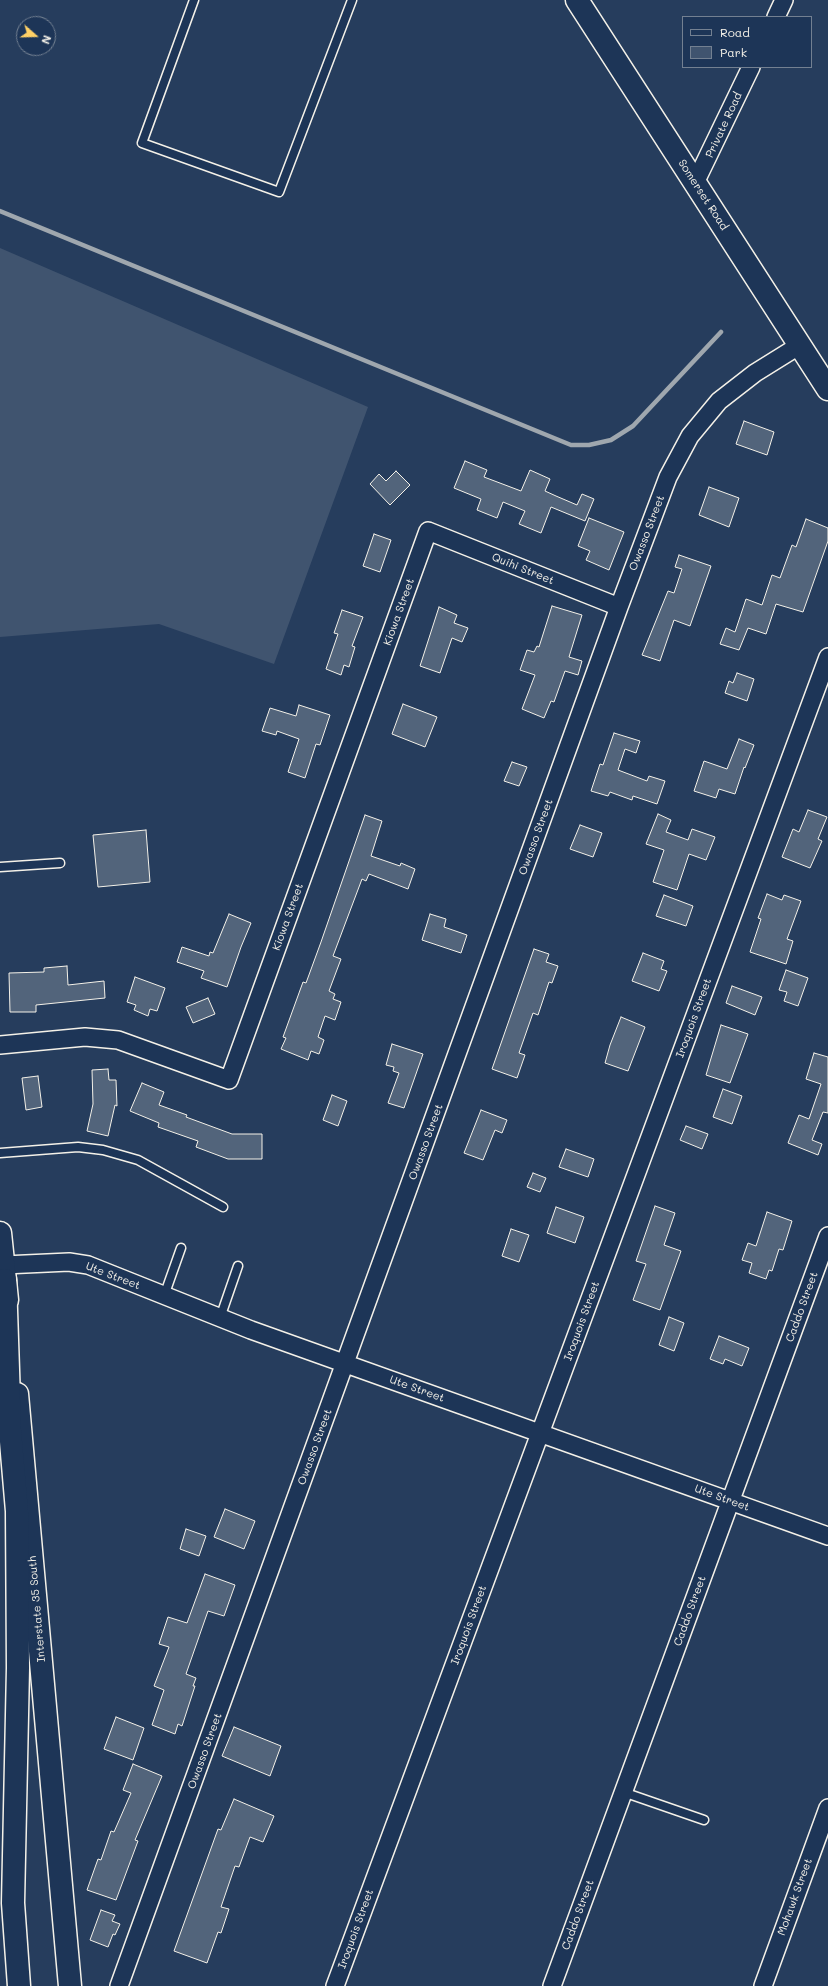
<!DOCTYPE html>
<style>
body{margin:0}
#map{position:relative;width:828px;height:1986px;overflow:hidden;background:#263d5d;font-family:Mali,sans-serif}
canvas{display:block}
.legend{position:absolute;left:682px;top:16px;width:130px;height:52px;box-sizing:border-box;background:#1d3557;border:1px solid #738091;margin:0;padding:5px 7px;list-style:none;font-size:12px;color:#f4f1e8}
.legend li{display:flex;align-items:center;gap:8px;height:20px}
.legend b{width:20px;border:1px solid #738091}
.north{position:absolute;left:16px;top:16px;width:40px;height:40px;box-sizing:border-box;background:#1d3557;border:1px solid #738091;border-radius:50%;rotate:110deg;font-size:11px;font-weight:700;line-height:16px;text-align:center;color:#f4f1e8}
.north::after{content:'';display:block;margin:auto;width:14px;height:18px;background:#ffd166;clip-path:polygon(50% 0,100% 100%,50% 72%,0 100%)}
</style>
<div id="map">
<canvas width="828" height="1986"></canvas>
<ul class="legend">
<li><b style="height:5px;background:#1d3557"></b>Road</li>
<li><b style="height:11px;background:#40546f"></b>Park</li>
</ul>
<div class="north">N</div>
</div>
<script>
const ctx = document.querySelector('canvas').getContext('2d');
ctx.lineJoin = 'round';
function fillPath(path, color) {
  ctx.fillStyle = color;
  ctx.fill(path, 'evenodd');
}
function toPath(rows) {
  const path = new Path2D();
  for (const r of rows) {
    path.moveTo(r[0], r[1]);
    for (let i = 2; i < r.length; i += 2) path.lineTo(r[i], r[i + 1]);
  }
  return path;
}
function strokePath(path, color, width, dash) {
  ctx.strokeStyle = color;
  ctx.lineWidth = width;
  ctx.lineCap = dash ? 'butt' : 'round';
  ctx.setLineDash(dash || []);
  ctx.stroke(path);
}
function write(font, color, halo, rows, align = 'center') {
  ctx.font = font + ' Mali,sans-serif';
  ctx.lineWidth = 4;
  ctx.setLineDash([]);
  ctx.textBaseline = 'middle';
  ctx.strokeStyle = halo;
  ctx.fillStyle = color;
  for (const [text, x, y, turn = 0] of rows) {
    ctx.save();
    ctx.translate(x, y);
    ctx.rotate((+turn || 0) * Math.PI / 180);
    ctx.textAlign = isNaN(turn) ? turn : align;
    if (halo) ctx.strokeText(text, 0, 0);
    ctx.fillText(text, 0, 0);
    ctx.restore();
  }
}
const green = toPath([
 [0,248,368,407,274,664,159,624,0,637]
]);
const stream = toPath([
 [0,211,571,445,589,445,611,440,633,426,721,332]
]);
const building = toPath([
 [744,421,774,432,767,455,736,444,744,421],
 [465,461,487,470,484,477,521,491,530,470,550,479,545,491,556,496,577,505,582,494,594,499,585,521,551,507,541,533,519,524,525,511,503,502,497,518,477,510,481,499,454,488,465,461],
 [396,471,410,485,390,505,370,484,379,474,386,481,396,471],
 [709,487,739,498,729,527,699,515,709,487],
 [589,518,624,532,609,570,586,560,590,551,578,546,589,518],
 [806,519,828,528,828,541,803,612,776,604,766,634,748,628,739,650,720,644,726,628,735,632,746,599,762,605,772,575,780,578,792,545,796,547,806,519],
 [374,534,391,540,380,572,363,566,374,534],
 [679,555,711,566,690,626,674,620,660,661,642,655,668,591,674,593,682,569,675,567,679,555],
 [552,606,582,615,569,657,582,661,578,675,565,671,554,702,551,701,544,718,522,709,535,675,520,670,527,650,534,652,537,646,539,647,552,606],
 [439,607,457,615,454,623,468,628,462,642,452,638,440,673,420,666,439,607],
 [342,610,363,617,352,646,355,647,349,667,344,665,341,675,326,669,338,634,334,633,342,610],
 [737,673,754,679,747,701,725,693,729,681,733,683,737,673],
 [403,704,437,717,425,747,392,734,403,704],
 [299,705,330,715,320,745,316,744,305,778,288,772,299,739,277,731,276,735,262,731,270,708,296,716,299,705],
 [614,733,640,741,636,753,625,749,618,770,647,781,649,776,665,781,657,804,633,796,632,800,610,792,608,796,591,791,600,764,603,765,614,733],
 [739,739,754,745,745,768,744,767,735,794,719,789,716,798,694,791,704,761,727,769,739,739],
 [512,762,527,767,519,786,504,781,512,762],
 [808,810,827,817,818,839,822,841,810,868,782,857,793,829,799,832,808,810],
 [658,814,671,820,666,832,688,840,692,829,715,837,706,860,689,854,677,890,653,882,664,850,646,844,658,814],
 [365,815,382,821,371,856,400,866,401,863,415,869,408,889,369,874,366,881,362,879,333,956,341,959,329,991,335,994,333,999,341,1002,335,1020,325,1016,318,1037,324,1040,319,1054,311,1051,308,1060,281,1049,286,1038,283,1037,303,982,306,983,321,942,365,815],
 [580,825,602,833,593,857,570,849,580,825],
 [146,830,150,882,98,887,93,835,146,830],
 [767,894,782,900,784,895,801,901,787,939,793,941,786,964,750,952,761,919,758,918,767,894],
 [664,895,693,906,686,926,656,916,664,895],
 [229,914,251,923,241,947,227,987,201,978,204,971,177,962,182,947,209,956,210,952,213,953,229,914],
 [430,914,446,919,444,927,467,935,461,953,422,940,430,914],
 [534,949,549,954,546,962,558,966,552,983,549,982,538,1015,533,1013,519,1053,525,1055,517,1078,492,1069,534,949],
 [643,953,664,961,661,969,667,971,659,991,632,981,643,953],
 [67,966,68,985,104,981,105,998,36,1005,36,1012,10,1012,9,973,44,972,44,968,67,966],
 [786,970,808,978,798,1006,784,1001,787,992,779,990,786,970],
 [135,977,165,988,157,1011,150,1009,148,1016,134,1010,136,1005,127,1002,135,977],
 [732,986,762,997,755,1015,726,1003,732,986],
 [208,998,215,1014,193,1023,186,1007,208,998],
 [621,1017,645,1027,628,1071,605,1063,610,1045,621,1017],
 [721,1025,748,1034,730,1083,706,1075,721,1025],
 [392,1044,423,1054,404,1108,388,1103,399,1073,393,1071,394,1067,386,1065,392,1044],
 [814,1053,828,1057,828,1113,823,1112,812,1140,822,1144,818,1155,788,1143,799,1115,809,1119,821,1084,806,1079,814,1053],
 [108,1069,109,1080,116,1080,117,1106,115,1105,108,1136,87,1131,93,1104,92,1070,108,1069],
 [38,1076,42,1107,26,1110,22,1078,38,1076],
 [142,1083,164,1092,159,1105,187,1115,186,1117,232,1134,262,1134,262,1159,228,1159,196,1147,198,1141,158,1127,159,1123,130,1111,142,1083],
 [723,1089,742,1096,732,1124,713,1117,723,1089],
 [332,1095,347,1101,338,1126,323,1120,332,1095],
 [481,1110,507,1120,502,1133,495,1130,483,1160,464,1153,481,1110],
 [686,1126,708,1134,702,1149,680,1140,686,1126],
 [566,1149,594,1159,588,1177,559,1167,566,1149],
 [533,1173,546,1178,540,1192,527,1187,533,1173],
 [655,1206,675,1213,664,1245,681,1251,660,1310,633,1300,646,1264,636,1261,655,1206],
 [556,1207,584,1217,575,1243,547,1233,556,1207],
 [767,1212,792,1221,783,1250,779,1249,772,1271,769,1270,766,1279,749,1273,752,1263,742,1260,748,1243,756,1246,767,1212],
 [511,1229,529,1235,519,1262,502,1256,511,1229],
 [669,1317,684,1323,674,1351,659,1345,669,1317],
 [719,1336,749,1348,742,1366,725,1359,723,1364,710,1359,719,1336],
 [225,1509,255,1521,244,1549,214,1537,225,1509],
 [186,1529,206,1536,199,1556,180,1549,186,1529],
 [205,1574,235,1585,224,1616,208,1611,186,1674,196,1678,193,1686,195,1686,182,1726,178,1724,175,1734,152,1725,164,1690,154,1686,169,1647,159,1644,168,1617,187,1623,205,1574],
 [116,1717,144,1728,133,1760,104,1749,116,1717],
 [234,1727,281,1746,270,1776,222,1756,234,1727],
 [133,1764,162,1776,135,1840,138,1841,116,1900,87,1890,98,1859,101,1860,111,1831,114,1832,131,1793,123,1790,133,1764],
 [234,1799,274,1816,263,1842,250,1837,239,1867,235,1866,221,1907,229,1909,221,1933,218,1932,207,1963,174,1951,218,1829,221,1830,234,1799],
 [101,1910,115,1915,112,1921,120,1924,115,1935,113,1934,108,1947,90,1940,101,1910]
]);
const service = toPath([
 [194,0,142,143,279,192,352,0],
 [0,867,60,863],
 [0,1153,78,1147,103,1150,138,1160,223,1207],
 [164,1296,181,1248],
 [220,1318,238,1266],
 [623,1792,704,1820]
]);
const minor = toPath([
 [776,17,784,0],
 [695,183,751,67],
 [0,1045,85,1037,118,1040,229,1080,428,531,619,607],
 [4,1265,69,1262,88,1265,251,1330,828,1536],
 [119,1986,619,607,668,477,690,436,719,401,755,373,800,345],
 [335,1986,828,657],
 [552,1986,828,1236],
 [763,1986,828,1808]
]);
const secondary = toPath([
 [577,0,828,389],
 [0,1233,7,1300],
 [17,1394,70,1986]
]);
const motorway = toPath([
 [5,1280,10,1430,17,1511,18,1668,13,1903,19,1986]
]);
const streetNames = [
 ["Private Road",724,125,-65],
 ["Somerset Road",703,195,57],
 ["Owasso Street",647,533,-69],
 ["Quihi Street",523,569,22],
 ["Kiowa Street",399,612,-70],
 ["Owasso Street",536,837,-70],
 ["Kiowa Street",288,917,-70],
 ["Iroquois Street",694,1018,-70],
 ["Owasso Street",426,1142,-70],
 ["Ute Street",113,1276,21],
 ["Caddo Street",802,1307,-70],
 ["Iroquois Street",582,1321,-70],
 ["Ute Street",417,1389,20],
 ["Owasso Street",315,1447,-70],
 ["Ute Street",722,1498,20],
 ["Interstate 35 South",37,1609,-95],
 ["Caddo Street",690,1611,-70],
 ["Iroquois Street",469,1625,-70],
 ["Owasso Street",205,1751,-70],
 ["Mohawk Street",795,1897,-70],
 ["Caddo Street",578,1915,-70],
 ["Iroquois Street",356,1929,-70]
];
fillPath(green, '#40546f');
strokePath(stream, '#9fa7ae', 4.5);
fillPath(building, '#52647b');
strokePath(building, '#f4f1e8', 1);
strokePath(service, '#f4f1e8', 11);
strokePath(minor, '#f4f1e8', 20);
strokePath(secondary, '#f4f1e8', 25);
strokePath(motorway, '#f4f1e8', 25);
strokePath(service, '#1d3557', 8);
strokePath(minor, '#1d3557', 17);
strokePath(secondary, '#1d3557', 22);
strokePath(motorway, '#1d3557', 22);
write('11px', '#f4f1e8', '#1d3557', streetNames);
</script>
